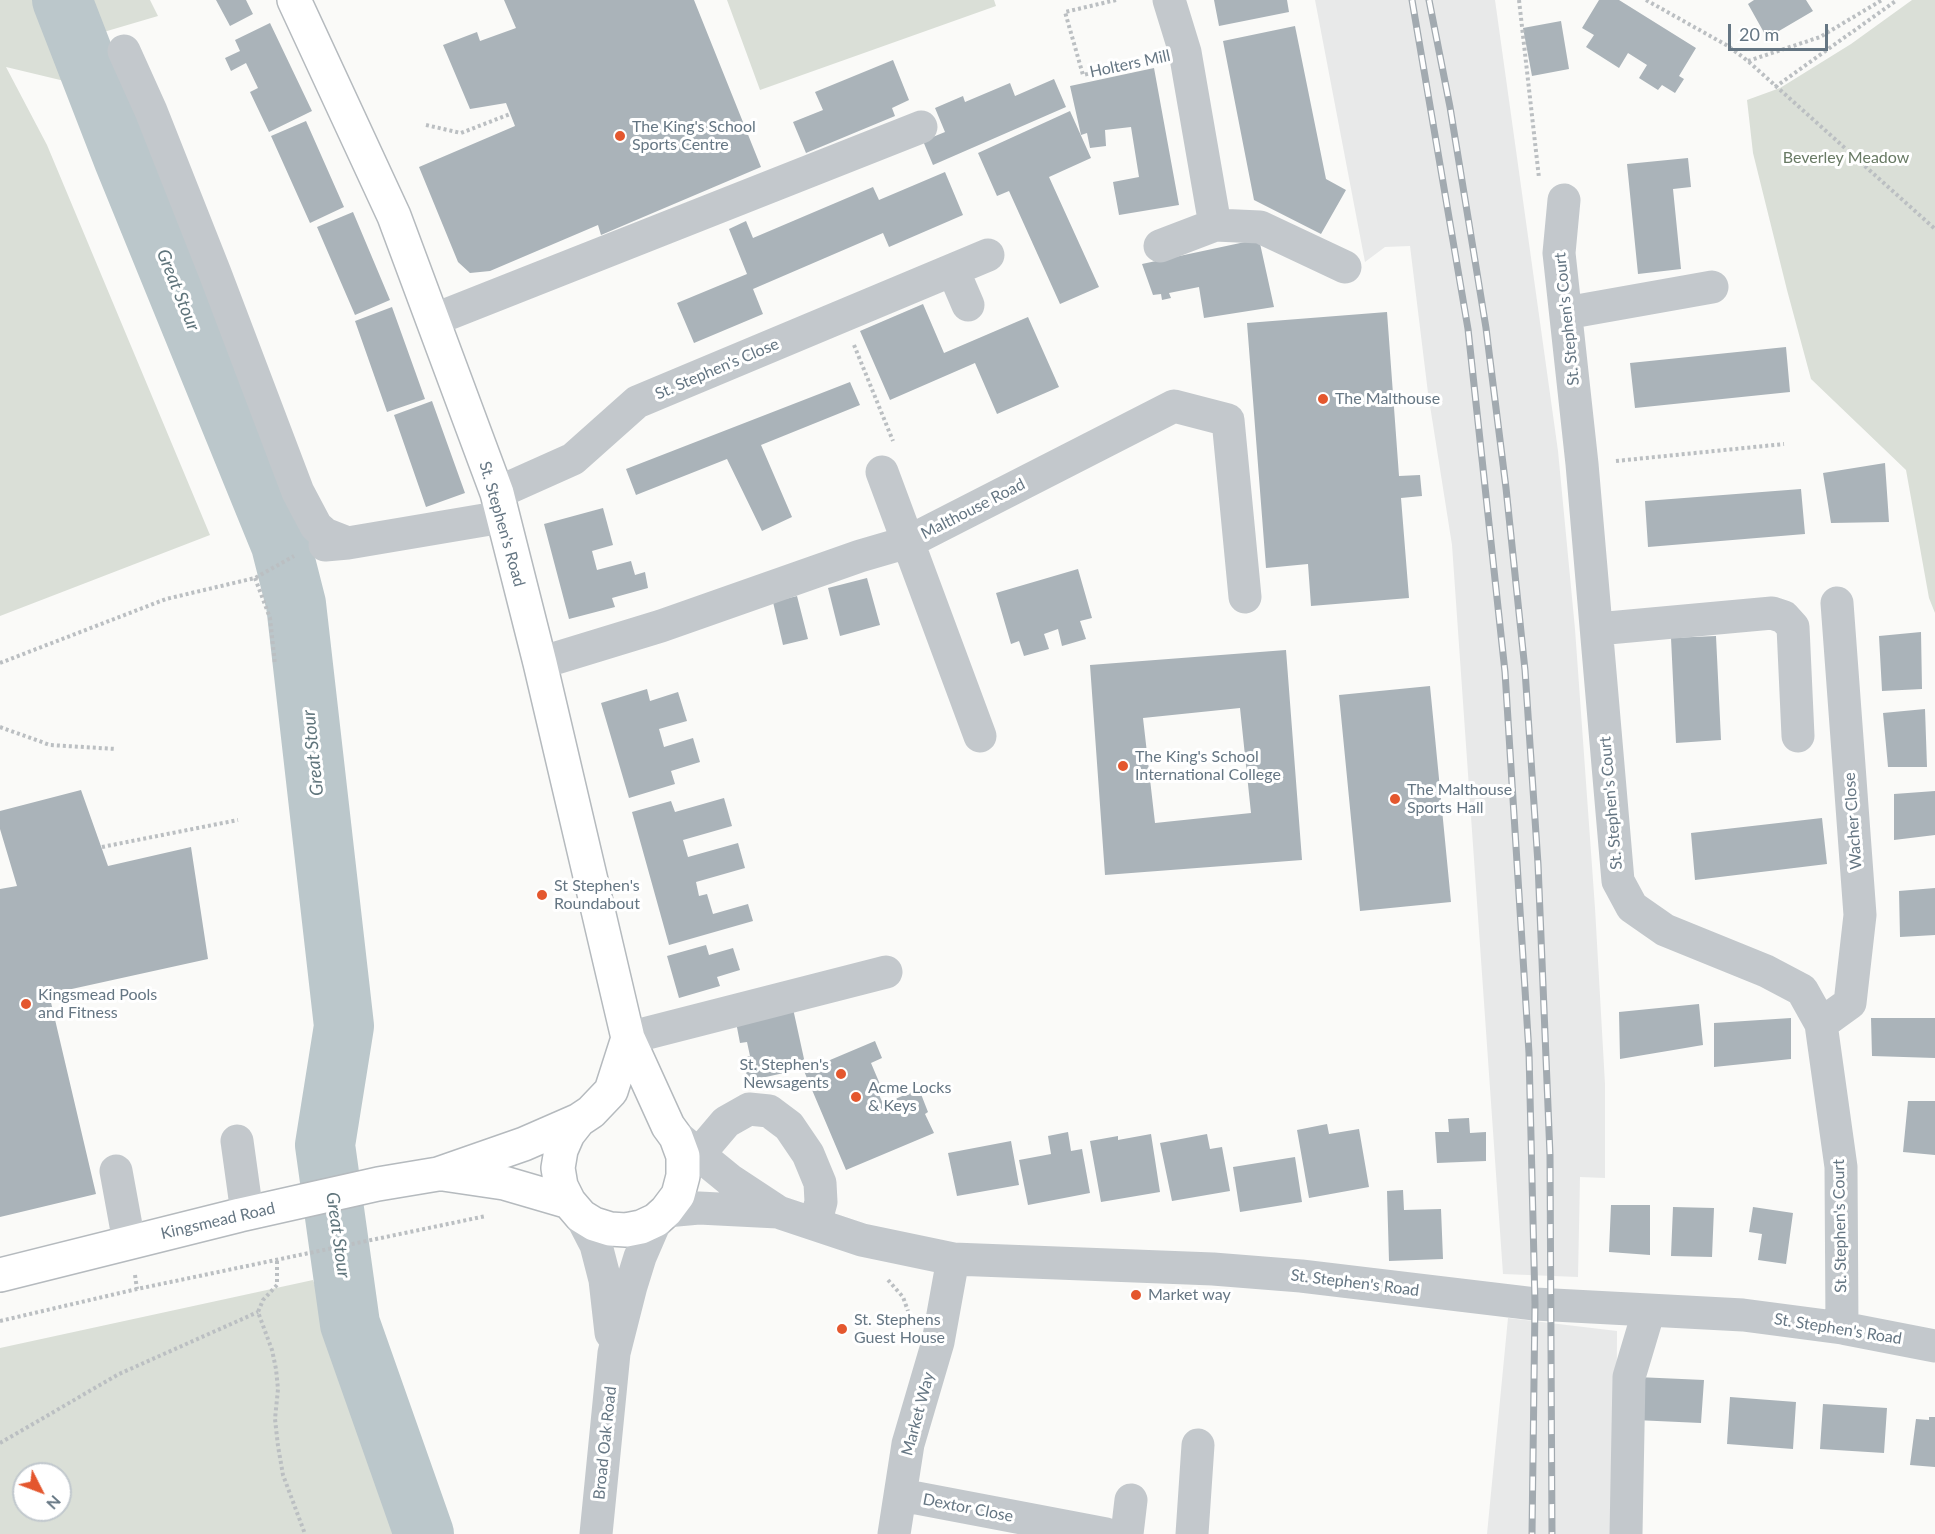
<!DOCTYPE html>
<style>
body{margin:0}
#map{position:relative;width:1935px;height:1534px;overflow:hidden;background:#fafaf8;font-family:Lato,sans-serif}
canvas{display:block}
.north{position:absolute;left:12px;top:1462px;width:60px;height:60px;box-sizing:border-box;background:#fff;border:2px solid #c1c8cd;border-radius:50%;rotate:132deg;font-size:16px;font-weight:700;line-height:24px;text-align:center;color:#657683}
.north::after{content:'';display:block;margin:auto;width:21px;height:27px;background:#e4572e;clip-path:polygon(50% 0,100% 100%,50% 72%,0 100%)}
.scale{position:absolute;left:1728px;top:24px;width:100px;height:27px;box-sizing:border-box;border:3px solid #657683;border-top:0;padding-left:8px;font-size:18px;line-height:21px;white-space:nowrap;color:#657683;-webkit-text-stroke:4px #fff;paint-order:stroke}
</style>
<div id="map">
<canvas width="1935" height="1534"></canvas>
<div class="north">N</div>
<div class="scale">20 m</div>
</div>
<script>
const ctx = document.querySelector('canvas').getContext('2d');
ctx.lineJoin = 'round';
function fillPath(path, color) {
  ctx.fillStyle = color;
  ctx.fill(path, 'evenodd');
}
function toPath(rows) {
  const path = new Path2D();
  for (const r of rows) {
    path.moveTo(r[0], r[1]);
    for (let i = 2; i < r.length; i += 2) path.lineTo(r[i], r[i + 1]);
  }
  return path;
}
function strokePath(path, color, width, dash) {
  ctx.strokeStyle = color;
  ctx.lineWidth = width;
  ctx.lineCap = dash ? 'butt' : 'round';
  ctx.setLineDash(dash || []);
  ctx.stroke(path);
}
function write(font, color, halo, rows, align = 'center') {
  ctx.font = font + ' Lato,sans-serif';
  ctx.lineWidth = 6;
  ctx.setLineDash([]);
  ctx.textBaseline = 'middle';
  ctx.strokeStyle = halo;
  ctx.fillStyle = color;
  for (const [text, x, y, turn = 0] of rows) {
    ctx.save();
    ctx.translate(x, y);
    ctx.rotate((+turn || 0) * Math.PI / 180);
    ctx.textAlign = isNaN(turn) ? turn : align;
    if (halo) ctx.strokeText(text, 0, 0);
    ctx.fillText(text, 0, 0);
    ctx.restore();
  }
}
const built = toPath([
 [1315,0,1495,0,1558,451,1575,629,1595,908,1605,1084,1605,1178,1580,1177,1578,1277,1503,1274,1452,545,1428,393,1410,246,1385,247,1365,262],
 [1508,1318,1617,1331,1616,1534,1487,1534]
]);
const green = toPath([
 [0,0,150,0,158,16,63,44,77,84,6,67,47,145,210,535,0,616],
 [727,0,994,0,996,6,760,90],
 [1912,0,1935,0,1935,613,1929,598,1906,470,1811,379,1787,290,1753,153,1747,100,1780,88,1851,44],
 [313,1280,354,1391,396,1534,0,1534,0,1348],
 [24,1474,60,1474,60,1510,24,1510]
]);
const river = toPath([
 [62,0,124,160,281,545,296,604,344,1026,325,1145,350,1324,424,1534]
]);
const building = toPath([
 [216,0,246,0,253,14,230,26],
 [504,0,694,0,761,167,601,235,598,225,490,271,470,273,458,262,419,167,515,126,506,103,470,109,443,45,477,32,480,41,516,28],
 [1214,0,1287,0,1289,12,1219,26],
 [1599,0,1619,0,1696,48,1679,76,1684,79,1675,93,1662,85,1658,90,1639,78,1647,65,1628,53,1619,68,1586,47,1594,35,1582,28],
 [1754,0,1806,0,1813,11,1767,38,1748,4],
 [1561,21,1569,69,1532,76,1523,28],
 [270,23,312,111,269,132,250,92,258,88,246,63,231,71,225,58,240,51,235,40],
 [1295,26,1326,179,1346,190,1321,234,1254,200,1223,41],
 [893,60,909,100,892,108,895,116,806,153,793,122,823,110,815,92],
 [1154,68,1179,205,1119,215,1113,182,1139,177,1131,127,1105,130,1106,146,1090,148,1087,133,1081,135,1070,86],
 [1054,79,1066,107,933,165,923,141,945,132,935,108,963,96,965,102,1010,83,1015,96],
 [1070,111,1091,158,1049,177,1099,287,1060,304,1009,191,997,196,978,153],
 [306,121,344,207,310,223,271,136],
 [1688,158,1691,187,1673,189,1681,269,1638,274,1627,164],
 [945,172,963,215,889,247,883,233,753,289,763,314,694,343,677,303,747,274,729,229,746,221,753,238,873,187,879,200],
 [353,212,390,300,355,315,317,227],
 [1259,239,1274,307,1204,318,1199,287,1169,293,1171,298,1162,300,1161,294,1153,295,1142,264],
 [923,304,944,353,1028,317,1059,387,997,414,975,363,890,400,860,331],
 [392,307,425,399,387,412,355,321],
 [1387,312,1399,476,1420,475,1422,496,1401,498,1409,598,1311,606,1308,564,1266,568,1247,323],
 [1786,347,1790,392,1635,408,1630,363],
 [850,382,860,405,761,445,792,517,762,531,727,459,636,495,626,469],
 [432,401,465,493,426,507,394,415],
 [1885,463,1889,522,1831,523,1823,473],
 [1801,489,1805,534,1648,547,1645,501],
 [603,508,613,545,592,551,597,570,631,561,635,575,645,572,648,588,612,598,615,607,569,619,544,524],
 [1078,569,1092,618,1080,621,1086,639,1062,646,1058,629,1044,634,1049,649,1024,656,1019,641,1011,644,996,593],
 [867,578,880,625,840,636,828,588],
 [797,596,808,639,783,645,773,602],
 [1921,632,1922,689,1882,691,1879,636],
 [1716,636,1721,740,1676,743,1671,638],
 [1286,650,1302,860,1105,875,1090,665],
 [1240,708,1251,813,1155,823,1143,718],
 [1430,686,1451,902,1360,911,1339,695],
 [647,689,650,701,678,692,687,721,659,729,664,747,693,738,700,762,671,771,675,784,629,798,601,703],
 [1925,709,1927,767,1888,767,1883,713],
 [81,790,108,866,191,847,208,959,49,994,96,1194,0,1217,0,889,17,886,0,829,0,811],
 [1935,791,1935,835,1894,840,1894,794],
 [724,798,732,826,683,840,688,857,738,843,745,868,696,882,699,896,707,894,713,914,748,904,753,921,669,945,632,812,671,801,675,812],
 [1822,818,1827,864,1695,880,1691,833],
 [1935,888,1935,935,1900,937,1899,891],
 [706,945,709,955,733,948,740,970,717,977,720,986,679,998,667,956],
 [792,1004,806,1068,748,1081,743,1058,750,1056,747,1042,740,1043,735,1017],
 [1699,1004,1703,1045,1620,1059,1619,1012],
 [1791,1018,1791,1059,1714,1067,1714,1023],
 [1871,1018,1935,1018,1935,1058,1872,1056],
 [875,1041,882,1058,871,1063,882,1089,877,1090,883,1104,919,1089,928,1112,925,1114,934,1133,846,1170,804,1071],
 [1908,1101,1935,1101,1935,1155,1903,1152],
 [1469,1118,1470,1133,1486,1132,1486,1161,1437,1163,1435,1132,1449,1132,1448,1119],
 [1327,1124,1329,1134,1359,1129,1369,1187,1309,1198,1297,1130],
 [1068,1132,1071,1151,1082,1149,1090,1193,1028,1205,1019,1160,1051,1154,1048,1136],
 [1151,1134,1160,1192,1101,1202,1090,1141,1118,1136,1118,1140],
 [1207,1134,1210,1149,1222,1147,1230,1191,1172,1201,1160,1143],
 [1011,1141,1019,1185,957,1196,948,1153],
 [1295,1157,1302,1202,1240,1212,1233,1167],
 [1403,1190,1404,1210,1441,1209,1443,1259,1389,1261,1387,1191],
 [1611,1205,1650,1205,1650,1255,1609,1252],
 [1673,1207,1714,1208,1712,1257,1671,1256],
 [1753,1207,1793,1213,1786,1264,1758,1260,1762,1234,1749,1232],
 [1637,1377,1704,1380,1701,1423,1635,1420],
 [1730,1397,1796,1402,1793,1449,1727,1444],
 [1823,1404,1887,1408,1884,1453,1820,1449],
 [1929,1417,1935,1417,1935,1467,1910,1465,1916,1419,1929,1420]
]);
const path = toPath([
 [1116,0,1065,12,1083,75,1152,59],
 [1519,0,1539,178],
 [1646,0,1728,46,1748,61,1935,229],
 [1748,61,1820,37,1882,0],
 [1775,87,1897,0],
 [426,125,461,133,510,114],
 [854,345,893,441],
 [1616,461,1784,444],
 [255,578,270,618,275,664],
 [0,663,166,599,255,578,294,556],
 [0,727,50,745,116,749],
 [102,847,238,820],
 [277,1261,277,1285,263,1300,258,1312,272,1350,276,1369,278,1389,275,1419,278,1446,283,1475,305,1534],
 [135,1275,137,1289],
 [888,1280,903,1297,908,1311],
 [0,1321,137,1289,486,1216],
 [0,1443,119,1374,258,1312]
]);
const minor = toPath([
 [124,51,151,111,215,273,298,492,316,526,325,534,348,543],
 [1564,200,1559,253,1582,464,1618,881,1632,907,1665,930,1766,971,1802,990,1821,1024,1841,1167,1842,1328],
 [1215,225,1260,227,1345,267],
 [1160,246,1215,225,1185,52,1169,0],
 [953,270,968,305],
 [1566,313,1712,287],
 [433,320,921,127],
 [882,472,980,736],
 [497,493,573,459,637,402,988,255],
 [325,545,348,543,502,517],
 [1597,629,1772,613,1784,617,1793,627,1798,736],
 [540,663,661,626,860,556,908,542,1174,406,1228,420,1245,597],
 [1821,1024,1850,1003,1860,915,1837,603],
 [628,1038,886,972],
 [681,1140,730,1180,777,1211],
 [237,1141,247,1213],
 [698,1155,726,1122,749,1109,769,1111,789,1126,808,1154,820,1183,821,1202,815,1224],
 [116,1171,129,1242],
 [666,1211,699,1208,778,1212,862,1240,953,1259,1213,1269,1301,1276,1535,1304,1743,1315,1842,1328,1935,1346],
 [581,1216,596,1245,605,1280,611,1333],
 [901,1495,1106,1534],
 [596,1534,614,1353,631,1286,640,1257,656,1220],
 [894,1534,908,1444,938,1342,953,1259],
 [1127,1534,1131,1500],
 [1192,1534,1198,1445],
 [1626,1534,1629,1377,1649,1310]
]);
const major = toPath([
 [294,0,394,216,497,493,540,663,628,1038,668,1126,676,1137,683,1156,683,1176,678,1195,666,1211,656,1220,641,1227,626,1230,610,1229,594,1224,581,1216,569,1202,561,1186,558,1168,561,1150,568,1134,579,1120,591,1112,611,1091,628,1038],
 [443,1174,504,1183,569,1202],
 [0,1275,240,1215,378,1184,438,1174,524,1144,579,1120]
]);
const rail = toPath([
 [1412,0,1468,329,1505,672,1529,1053,1535,1304,1532,1534],
 [1429,0,1450,107,1486,328,1506,488,1525,670,1538,864,1550,1155,1552,1534]
]);
const markers = [
 [620,136,6,"#e4572e"],
 [1323,399,6,"#e4572e"],
 [1123,766,6,"#e4572e"],
 [1395,799,6,"#e4572e"],
 [542,895,6,"#e4572e"],
 [26,1004,6,"#e4572e"],
 [841,1074,6,"#e4572e"],
 [856,1097,6,"#e4572e"],
 [1136,1295,6,"#e4572e"],
 [842,1329,6,"#e4572e"]
];
const streetNames = [
 ["Holters Mill",1130,64,-12],
 ["St. Stephen's Court",1567,319,-96],
 ["St. Stephen's Close",717,369,-23],
 ["Malthouse Road",973,509,-27],
 ["St. Stephen's Road",502,524,74],
 ["St. Stephen's Court",1611,803,-95],
 ["Wacher Close",1853,821,-94],
 ["Kingsmead Road",218,1221,-13],
 ["St. Stephen's Court",1840,1226,-91],
 ["St. Stephen's Road",1355,1283,7],
 ["St. Stephen's Road",1838,1329,9],
 ["Market Way",918,1414,-75],
 ["Broad Oak Road",605,1443,-84],
 ["Dextor Close",968,1508,11]
];
const poiNames = [
 ["The King's School",632,127],
 ["Sports Centre",632,145],
 ["The Malthouse",1335,399],
 ["The King's School",1135,757],
 ["International College",1135,775],
 ["The Malthouse",1407,790],
 ["Sports Hall",1407,808],
 ["St Stephen's",554,886],
 ["Roundabout",554,904],
 ["Kingsmead Pools",38,995],
 ["and Fitness",38,1013],
 ["St. Stephen's",829,1065,"right"],
 ["Newsagents",829,1083,"right"],
 ["Acme Locks",868,1088],
 ["& Keys",868,1106],
 ["Market way",1148,1295],
 ["St. Stephens",854,1320],
 ["Guest House",854,1338]
];
const parkNames = [
 ["Beverley Meadow",1846,158]
];
const waterNames = [
 ["Great Stour",178,290,68],
 ["Great Stour",313,753,-96],
 ["Great Stour",338,1235,82]
];
fillPath(built, '#e8e9e9');
fillPath(green, '#dadfd7');
strokePath(river, '#bbc7cb', 60);
fillPath(building, '#aab3b9');
strokePath(major, '#b5babe', 36);
strokePath(path, '#bbbfc2', 4, [3, 3]);
strokePath(minor, '#c3c8cc', 33);
strokePath(major, '#fff', 33);
strokePath(rail, '#a2aab0', 7);
strokePath(rail, '#fff', 4.5, [14]);
for (const [x, y, r, color] of markers) {
  const dot = new Path2D();
  dot.arc(x, y, r, 0, 2 * Math.PI);
  ctx.fillStyle = color;
  ctx.fill(dot);
  strokePath(dot, '#fff', 2);
}
write('16px', '#657683', '#fff', streetNames);
write('16px', '#657683', '#fff', poiNames, 'left');
write('16px', '#687a64', '#fff', parkNames);
write('italic 18px', '#60757c', '#fff', waterNames);
</script>
